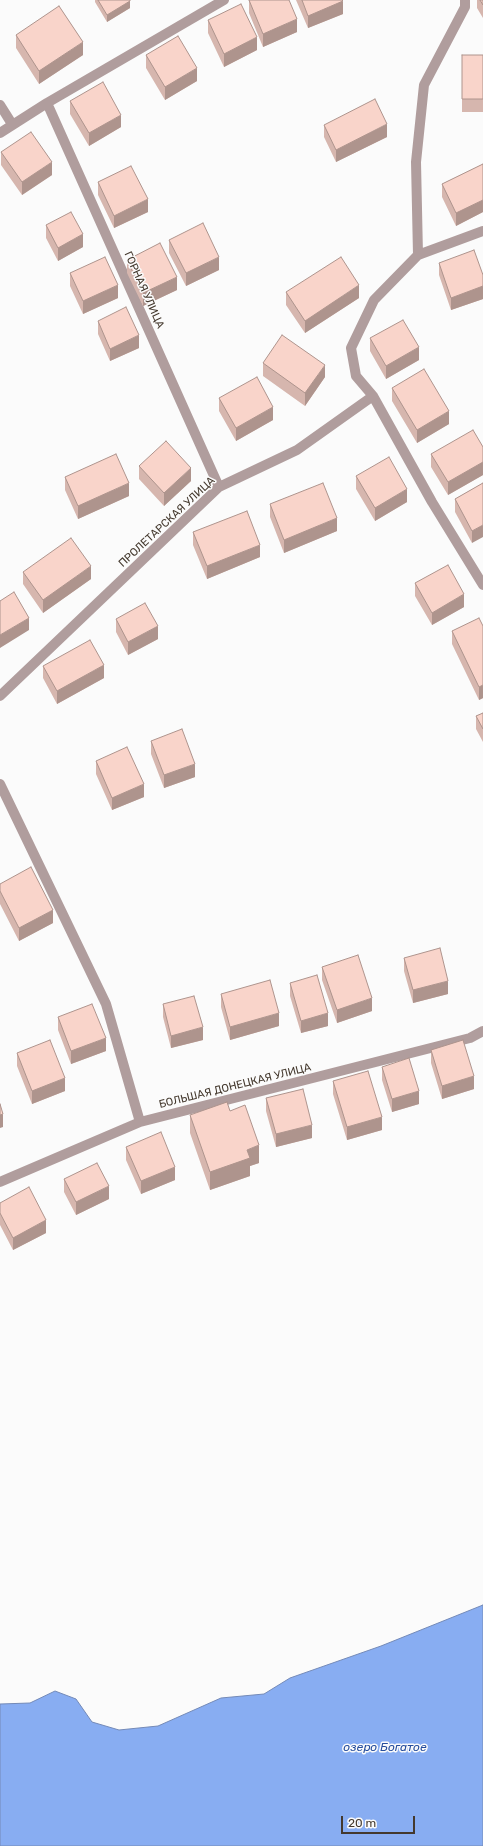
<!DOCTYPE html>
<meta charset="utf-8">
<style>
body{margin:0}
#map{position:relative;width:483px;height:1846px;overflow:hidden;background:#fbfbfb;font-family:Rubik,sans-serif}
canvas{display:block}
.scale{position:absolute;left:341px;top:1816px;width:74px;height:18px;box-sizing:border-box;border:2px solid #44392e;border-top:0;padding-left:5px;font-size:12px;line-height:14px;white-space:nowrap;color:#44392e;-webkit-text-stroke:3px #fbfbfb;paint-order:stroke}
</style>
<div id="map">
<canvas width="483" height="1846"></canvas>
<div class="scale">20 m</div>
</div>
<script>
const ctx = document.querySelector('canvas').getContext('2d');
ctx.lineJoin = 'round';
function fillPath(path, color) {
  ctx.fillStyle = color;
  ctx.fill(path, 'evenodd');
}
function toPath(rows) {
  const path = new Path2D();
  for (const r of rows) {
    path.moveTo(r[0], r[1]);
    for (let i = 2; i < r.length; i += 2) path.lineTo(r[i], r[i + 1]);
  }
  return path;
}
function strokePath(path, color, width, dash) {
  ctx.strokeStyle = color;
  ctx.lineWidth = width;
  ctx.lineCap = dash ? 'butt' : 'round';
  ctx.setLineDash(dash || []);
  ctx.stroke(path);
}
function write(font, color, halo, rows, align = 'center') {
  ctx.font = font + ' Rubik,sans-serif';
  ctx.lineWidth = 3;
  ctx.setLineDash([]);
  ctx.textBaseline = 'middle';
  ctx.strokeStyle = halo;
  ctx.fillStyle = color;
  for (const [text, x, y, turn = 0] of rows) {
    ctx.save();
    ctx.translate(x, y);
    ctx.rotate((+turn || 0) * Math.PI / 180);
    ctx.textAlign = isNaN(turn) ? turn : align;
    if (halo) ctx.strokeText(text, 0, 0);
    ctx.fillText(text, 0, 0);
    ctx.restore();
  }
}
const water = toPath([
 [483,1605,483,1846,0,1846,0,1704,30,1703,55,1691,76,1699,92,1722,119,1730,158,1726,221,1698,264,1694,290,1678,381,1646,483,1605]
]);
const minor = toPath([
 [47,103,219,487],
 [0,105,12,124],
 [0,133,47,103,224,0],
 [418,255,416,162,424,85,465,7,465,0],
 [373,396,432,502,483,585],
 [0,696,219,487,297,450,373,396,356,376,351,348,374,300,418,255,483,231],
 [0,784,106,1004,140,1122],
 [0,1182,140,1122,470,1038,483,1031]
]);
const wall = toPath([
 [95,0,130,0,130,8,107,22,95,2],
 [249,0,297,32,263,47,249,13],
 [296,0,342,0,343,14,308,28],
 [477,0,483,0,483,18,477,8],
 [208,20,257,50,224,67,208,33],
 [16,35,83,55,39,84,16,48],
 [146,55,197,81,165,100,146,68],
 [462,55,483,55,483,112,462,112],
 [70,101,121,127,89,146,70,114],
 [324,125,387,137,336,162,324,137],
 [1,152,52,175,22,195,1,165],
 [483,164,483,212,456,226,442,197,442,184],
 [98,182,148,212,114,228,98,195],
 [46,225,83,247,58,261,46,238],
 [169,240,219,270,186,286,169,253],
 [127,260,177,290,143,306,127,273],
 [439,263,483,275,483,299,451,310,439,275],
 [70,273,118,298,83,314,70,286],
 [286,292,359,298,305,333,286,305],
 [98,321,139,348,110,361,98,334],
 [370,338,419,360,386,379,370,351],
 [263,363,325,377,305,406,263,376],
 [392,388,449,424,417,443,392,401],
 [219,398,273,420,236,441,219,411],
 [483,447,483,475,448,495,431,467,431,454],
 [139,466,191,481,164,506,139,479],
 [356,476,407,502,375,521,356,489],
 [65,477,129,496,78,519,65,490],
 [483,483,472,543,455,512,455,499],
 [270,504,337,531,284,553,270,517],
 [193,532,260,557,207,579,193,545],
 [23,572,91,579,43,613,23,584],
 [415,583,464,607,432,625,415,596],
 [116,619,158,639,128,655,116,632],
 [483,626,483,698,479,700,452,644,452,631],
 [43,666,104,678,57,704,43,678],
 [483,713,483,742,476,729,476,716],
 [151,741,195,777,164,788,151,754],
 [96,761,144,797,112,810,96,774],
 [0,891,53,923,19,941,0,904],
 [404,958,448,994,413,1003,404,971],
 [322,967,372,1011,337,1023,322,980],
 [290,983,328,1026,301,1033,290,996],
 [221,994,279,1026,230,1040,221,1007],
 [163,1004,203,1040,171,1048,163,1017],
 [58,1017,106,1051,71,1064,58,1030],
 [431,1050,474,1089,442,1099,431,1063],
 [17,1053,65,1091,32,1104,17,1066],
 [382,1067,419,1104,392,1112,382,1080],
 [333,1081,382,1130,347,1140,333,1094],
 [266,1098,312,1138,276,1147,266,1111],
 [230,1111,259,1163,250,1166,250,1176,210,1190,190,1133,190,1115],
 [126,1147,175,1180,141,1194,126,1160],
 [64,1179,109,1199,76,1215,64,1192],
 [0,1203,46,1233,13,1250,0,1225]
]);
const shadedWall = toPath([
 [130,1,130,8,107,22,107,15],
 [343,1,343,14,308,28,308,16],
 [297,19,297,32,263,47,263,34],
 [257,37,257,50,224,67,224,54],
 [83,42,83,55,39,84,39,71],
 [197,68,197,81,165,100,165,87],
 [121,115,121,127,89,146,89,133],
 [387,124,387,137,336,162,336,150],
 [52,162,52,175,22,195,22,182],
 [148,199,148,212,114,228,114,216],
 [483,200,483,212,456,226,456,213],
 [83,234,83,247,58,261,58,248],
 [219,257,219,270,186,286,186,273],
 [177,277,177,290,143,306,143,293],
 [118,285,118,298,83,314,83,301],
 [359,285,359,298,305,333,305,321],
 [483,286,483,299,451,310,451,298],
 [139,335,139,348,110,361,110,349],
 [419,347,419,360,386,379,386,366],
 [325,365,325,377,305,406,305,393],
 [273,407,273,420,236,441,236,428],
 [449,411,449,424,417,443,417,430],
 [483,462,483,475,448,495,448,482],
 [191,468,191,481,164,506,164,493],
 [129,483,129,496,78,519,78,506],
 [407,489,407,502,375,521,375,508],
 [337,518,337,531,284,553,284,540],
 [483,525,483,537,472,543,472,531],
 [260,545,260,557,207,579,207,566],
 [91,566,91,579,43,613,43,600],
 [464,594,464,607,432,625,432,613],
 [29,618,29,630,0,648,0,635],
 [158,626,158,639,128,655,128,642],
 [104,665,104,678,57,704,57,691],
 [483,685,483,698,479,700,479,687],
 [195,764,195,777,164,788,164,775],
 [144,784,144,797,112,810,112,798],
 [53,910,53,923,19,941,19,928],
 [448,981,448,994,413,1003,413,990],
 [372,998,372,1011,337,1023,337,1010],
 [279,1013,279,1026,230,1040,230,1027],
 [328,1013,328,1026,301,1033,301,1021],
 [203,1027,203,1040,171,1048,171,1036],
 [106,1038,106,1051,71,1064,71,1051],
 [474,1076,474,1089,442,1099,442,1086],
 [65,1078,65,1091,32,1104,32,1091],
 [419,1091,419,1104,392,1112,392,1099],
 [3,1114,3,1127,0,1128,0,1115],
 [382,1117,382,1130,347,1140,347,1127],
 [312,1125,312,1138,276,1147,276,1134],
 [259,1145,259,1163,250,1166,250,1176,210,1190,210,1172,247,1150],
 [175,1167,175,1180,141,1194,141,1181],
 [109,1186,109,1199,76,1215,76,1202],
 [46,1220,46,1233,13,1250,13,1238]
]);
const building = toPath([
 [98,0,130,0,130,1,107,15,98,0],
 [249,0,289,0,297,19,263,34,249,0],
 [302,0,342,0,343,1,308,16,302,0],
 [480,0,483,0,483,5,480,0],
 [241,4,257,37,224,54,208,20,241,4],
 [59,6,83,42,39,71,16,35,59,6],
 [178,36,197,68,165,87,146,55,178,36],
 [462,55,483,55,483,99,462,99,462,55],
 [103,82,121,115,89,133,70,101,103,82],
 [375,99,387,124,336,150,324,125,375,99],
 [31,132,52,162,22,182,1,152,31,132],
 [483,164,483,200,456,213,442,184,483,164],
 [131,166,148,199,114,216,98,182,131,166],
 [71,212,83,234,58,248,46,225,71,212],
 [203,223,219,257,186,273,169,240,203,223],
 [160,243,177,277,143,293,127,260,160,243],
 [474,250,483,275,483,286,451,298,439,263,474,250],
 [105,257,118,285,83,301,70,273,105,257],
 [341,257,359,285,305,321,286,292,341,257],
 [126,307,139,335,110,349,98,321,126,307],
 [403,320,419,347,386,366,370,338,403,320],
 [282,335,325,365,305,393,263,363,282,335],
 [424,369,449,411,417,430,392,388,424,369],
 [257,377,273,407,236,428,219,398,257,377],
 [473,430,483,447,483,462,448,482,431,454,473,430],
 [166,441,191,468,164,493,139,466,166,441],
 [116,454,129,483,78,506,65,477,116,454],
 [389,457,407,489,375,508,356,476,389,457],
 [323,483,337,518,284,540,270,504,323,483],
 [483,483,483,525,472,531,455,499,483,483],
 [247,511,260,545,207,566,193,532,247,511],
 [71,538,91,566,43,600,23,572,71,538],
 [448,565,464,594,432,613,415,583,448,565],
 [14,592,29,618,0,635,0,601,14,592],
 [145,603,158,626,128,642,116,619,145,603],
 [479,618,483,626,483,685,479,687,452,631,479,618],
 [90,640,104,665,57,691,43,666,90,640],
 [483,713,483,729,476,716,483,713],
 [182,729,195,764,164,775,151,741,182,729],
 [127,747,144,784,112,798,96,761,127,747],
 [31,867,53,910,19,928,0,891,0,884,31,867],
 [440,948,448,981,413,990,404,958,440,948],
 [358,955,372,998,337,1010,322,967,358,955],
 [317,975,328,1013,301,1021,290,983,317,975],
 [270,980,279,1013,230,1027,221,994,270,980],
 [194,996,203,1027,171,1036,163,1004,194,996],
 [92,1004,106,1038,71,1051,58,1017,92,1004],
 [50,1040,65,1078,32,1091,17,1053,50,1040],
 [463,1040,474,1076,442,1086,431,1050,463,1040],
 [409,1058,419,1091,392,1099,382,1067,409,1058],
 [368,1071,382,1117,347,1127,333,1081,368,1071],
 [303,1089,312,1125,276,1134,266,1098,303,1089],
 [227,1102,230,1111,245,1105,259,1145,247,1150,250,1158,210,1172,190,1115,227,1102],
 [0,1104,3,1114,0,1115,0,1104],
 [161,1132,175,1167,141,1181,126,1147,161,1132],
 [97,1163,109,1186,76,1202,64,1179,97,1163],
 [29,1187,46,1220,13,1238,0,1213,0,1203,29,1187]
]);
const streetNames = [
 ["ГОРНАЯ УЛИЦА",144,290,66],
 ["ПРОЛЕТАРСКАЯ УЛИЦА",167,522,-43],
 ["БОЛЬШАЯ ДОНЕЦКАЯ УЛИЦА",235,1086,-14]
];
const waterNames = [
 ["озеро Богатое",385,1748]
];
fillPath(water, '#88adf2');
strokePath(water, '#748ab7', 1);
strokePath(minor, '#b09d9d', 10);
fillPath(wall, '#d6b6ae');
fillPath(shadedWall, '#ae948d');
fillPath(building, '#f9d4ca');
strokePath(building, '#ae948d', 1);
write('11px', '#44392e', '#fbfbfb', streetNames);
write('italic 12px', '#254d9d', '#fbfbfb', waterNames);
</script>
